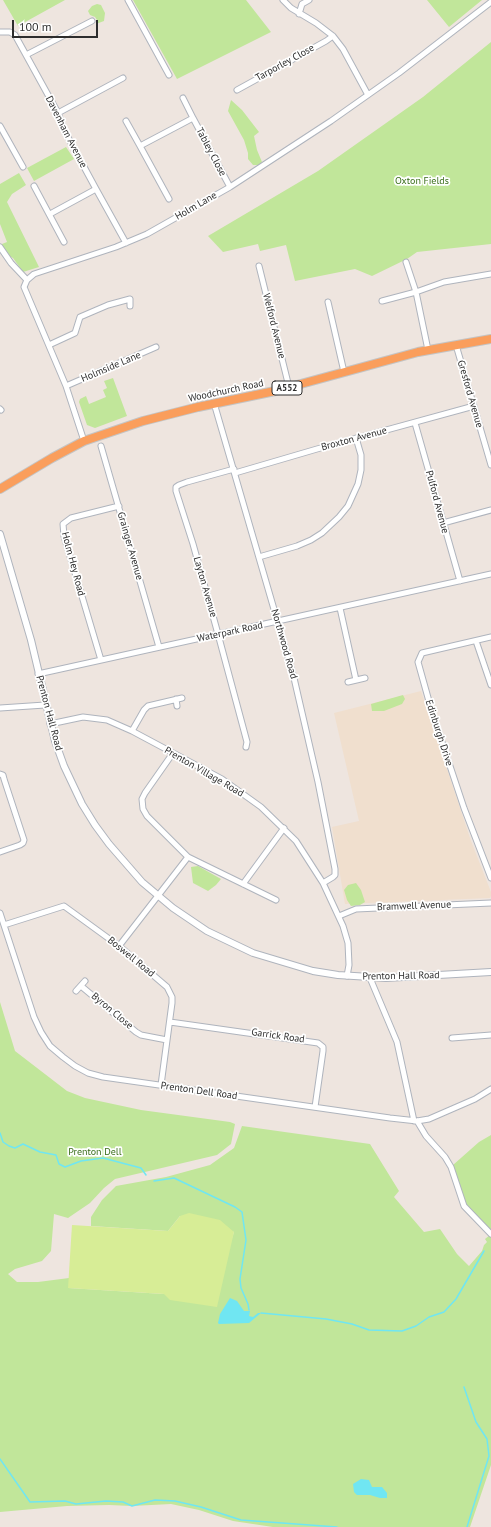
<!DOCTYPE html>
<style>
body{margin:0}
#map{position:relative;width:491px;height:1527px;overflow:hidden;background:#eee5df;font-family:"PT Sans",sans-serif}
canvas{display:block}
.scale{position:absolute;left:12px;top:20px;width:86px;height:18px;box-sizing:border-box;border:2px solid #2d2d2d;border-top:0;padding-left:5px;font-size:12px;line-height:14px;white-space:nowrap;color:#2d2d2d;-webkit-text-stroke:3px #fff;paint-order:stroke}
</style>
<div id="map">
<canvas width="491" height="1527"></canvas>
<div class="scale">100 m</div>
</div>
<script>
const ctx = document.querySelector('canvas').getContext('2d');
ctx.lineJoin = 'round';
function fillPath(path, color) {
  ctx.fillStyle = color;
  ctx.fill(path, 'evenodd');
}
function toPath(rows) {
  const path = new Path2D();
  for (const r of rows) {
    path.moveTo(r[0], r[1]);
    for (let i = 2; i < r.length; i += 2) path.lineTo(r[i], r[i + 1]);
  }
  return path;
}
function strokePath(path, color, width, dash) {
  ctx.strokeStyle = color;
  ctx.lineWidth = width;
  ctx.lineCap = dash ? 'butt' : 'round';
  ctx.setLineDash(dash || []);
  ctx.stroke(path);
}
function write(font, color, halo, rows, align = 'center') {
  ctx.font = font + ' "PT Sans",sans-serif';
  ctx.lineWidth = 3.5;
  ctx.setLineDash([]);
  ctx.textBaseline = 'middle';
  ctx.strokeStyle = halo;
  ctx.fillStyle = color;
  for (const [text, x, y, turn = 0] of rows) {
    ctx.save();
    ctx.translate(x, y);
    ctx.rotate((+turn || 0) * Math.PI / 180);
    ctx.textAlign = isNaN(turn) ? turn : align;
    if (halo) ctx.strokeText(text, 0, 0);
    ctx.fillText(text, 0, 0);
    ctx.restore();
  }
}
const education = toPath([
 [421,691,471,841,491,892,491,896,490,898,345,904,332,827,359,821,334,713]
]);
const green = toPath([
 [3,0,65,0,18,26],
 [133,0,246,0,271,32,177,79],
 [427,0,482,0,449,27],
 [97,4,101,5,105,13,104,21,96,24,97,20,95,17,90,15,88,11,92,6],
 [491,42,491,244,417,252,407,259,372,276,355,269,295,281,286,245,260,251,258,244,223,252,208,236,318,171,423,97],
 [231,100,242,110,259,132,254,136,257,150,262,162,259,165,253,165,248,159,248,153,244,140,228,111],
 [66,147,74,159,34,181,27,168],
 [19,173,26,185,12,194,7,202,39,267,23,272,13,258,7,255,2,248,2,244,7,242,0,224,0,184],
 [113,378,127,416,95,428,87,425,79,402,80,399,86,396,89,404,106,397,103,390,107,388,104,381],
 [403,695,405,699,402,704,384,711,372,711,371,704],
 [198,866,221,879,216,885,208,891,193,883,191,867],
 [356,883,361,890,365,902,360,905,351,906,347,900,344,890,348,885],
 [0,1002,15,1051,67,1091,85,1098,141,1110,230,1122,235,1124,231,1144,217,1155,115,1179,104,1188,90,1203,68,1218,54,1214,51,1251,42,1261,15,1269,8,1274,17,1282,38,1282,69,1278,69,1288,164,1294,229,1248,234,1232,180,1216,168,1231,91,1226,91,1217,102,1200,116,1186,166,1177,210,1165,234,1148,242,1126,370,1144,399,1191,394,1197,424,1232,440,1229,457,1254,469,1266,482,1251,484,1245,487,1242,485,1239,490,1235,491,1236,491,1465,470,1527,273,1527,233,1521,199,1510,171,1504,132,1506,109,1505,67,1506,0,1512],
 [491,1135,491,1231,470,1212,464,1201,453,1165,479,1142]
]);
const pitch = toPath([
 [189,1213,220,1220,234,1232,217,1307,170,1300,164,1294,68,1288,72,1225,168,1231,180,1216]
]);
const water = toPath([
 [230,1298,237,1301,244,1311,250,1311,249,1316,253,1317,258,1313,261,1313,249,1323,219,1324,218,1323,220,1314],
 [361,1479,369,1480,372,1487,382,1487,387,1493,387,1498,380,1498,370,1495,357,1495,354,1492,353,1484]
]);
const stream = toPath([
 [0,1133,3,1142,9,1146,15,1148,23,1144,40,1152,56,1155,59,1164,65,1167,81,1161,103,1158,141,1168,146,1175],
 [154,1181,174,1178,235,1207,242,1212,246,1240,240,1279,241,1288,248,1304,249,1310],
 [261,1313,326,1319,352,1324,369,1330,402,1331,416,1326,429,1317,444,1312,456,1299,484,1251],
 [464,1387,476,1422,487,1439,489,1456,467,1527],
 [0,1459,30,1502,65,1501,76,1504,106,1501,123,1502,132,1506,155,1500,175,1501,201,1507,241,1520,337,1527]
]);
const minor = toPath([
 [128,0,169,75],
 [283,0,291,8,316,23,333,36,343,49,368,95],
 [299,14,302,4,309,0],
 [0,32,10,32,15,35,58,113,64,130,96,189,126,243],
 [26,55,92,21],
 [237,90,326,41,333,36],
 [183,98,193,118],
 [58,113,123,78],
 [126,121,140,146],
 [0,126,23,167],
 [34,186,64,242],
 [169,199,140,146,193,118,230,187],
 [50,214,96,189],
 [0,247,11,263,27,280],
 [406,262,416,292,428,350],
 [259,266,289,387],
 [382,301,416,292,444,282,491,274],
 [328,302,344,372],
 [49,345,75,333,80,317,108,305,130,299,130,306],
 [456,345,491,465],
 [66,386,156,347],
 [214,403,294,678,318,782,335,869,335,875,333,877,323,883],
 [0,409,1,410],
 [415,423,460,581],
 [84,441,66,386,24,287,27,280,34,274,116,247,147,234,230,187,331,121,399,73,491,2],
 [101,446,159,647],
 [234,469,187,482,179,485,176,487,176,491,193,544,218,634,247,742,246,747],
 [235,473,317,449,474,406],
 [443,523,491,510],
 [259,557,297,546,311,540,322,533,339,517,348,506,358,484,361,470,361,455,356,438],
 [340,608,356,680],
 [491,637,422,653,418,662,432,712,464,808,491,878],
 [476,641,491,685],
 [101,660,64,536,63,524,71,518,119,506],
 [38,674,491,574],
 [348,682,365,678],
 [176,699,177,706],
 [0,708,45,705],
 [50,724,83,717,107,720,132,731,222,779,261,807,296,841,323,883,343,926,348,943,349,965,347,976],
 [132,731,144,710,148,706,182,698],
 [173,753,145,793,142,799,143,809,147,816,188,857,276,900],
 [0,774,3,775,4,779,24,840,23,843,20,845,0,852],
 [243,884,284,828],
 [0,913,34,1017,41,1032,50,1046,63,1057,75,1066,88,1073,103,1077,390,1118,417,1121,429,1119,475,1099,491,1089],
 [339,916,356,909,491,903],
 [4,925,64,906,119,946,167,987,172,997,172,1003,161,1085],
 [119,946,188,857],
 [370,978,397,1042,414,1121],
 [81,986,136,1032,141,1035,167,1040],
 [76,991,85,981],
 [170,1022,318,1043,323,1047,323,1051,315,1107],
 [452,1038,491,1035],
 [417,1121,426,1136,445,1157,451,1167,464,1206,491,1234]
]);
const tertiary = toPath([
 [0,534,31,640,55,741,64,766,82,804,95,825,109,844,142,882,173,908,207,931,253,953,313,971,338,975,386,978,491,972]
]);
const trunk = toPath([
 [0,489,52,458,84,441,143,421,198,407,275,391,418,352,491,339]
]);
const shields = [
 [287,388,30]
];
const shieldNames = [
 ["A552",287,388]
];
const streetNames = [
 ["Tarporley Close",285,63,-29],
 ["Davenham Avenue",66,132,63],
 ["Tabley Close",211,152,62],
 ["Holm Lane",196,206,-30],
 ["Welford Avenue",274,326,76],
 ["Holmside Lane",111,367,-23],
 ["Woodchurch Road",226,391,-12],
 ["Gresford Avenue",470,394,74],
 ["Broxton Avenue",354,439,-15],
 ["Pulford Avenue",437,502,75],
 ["Grainger Avenue",130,546,74],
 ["Holm Hey Road",73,564,75],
 ["Layton Avenue",205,587,74],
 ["Waterpark Road",230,632,-12],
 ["Northwood Road",284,644,74],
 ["Prenton Hall Road",49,713,75],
 ["Edinburgh Drive",439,733,72],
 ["Prenton Village Road",204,772,30],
 ["Bramwell Avenue",414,906,-2],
 ["Boswell Road",131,957,39],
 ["Prenton Hall Road",401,976,-1],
 ["Byron Close",112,1011,40],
 ["Garrick Road",278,1036,8],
 ["Prenton Dell Road",199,1091,8]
];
const parkNames = [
 ["Oxton Fields",422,181],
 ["Prenton Dell",95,1152]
];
fillPath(education, '#f0dfce');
fillPath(green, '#c1e69a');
fillPath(pitch, '#d7ed96');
fillPath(water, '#70e6f2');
strokePath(stream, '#70e6f2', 1.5);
strokePath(minor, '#afb4bd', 7);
strokePath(tertiary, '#afb4bd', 8);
strokePath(trunk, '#c4c4c4', 10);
strokePath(minor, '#fff', 5);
strokePath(tertiary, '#fff', 6);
strokePath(trunk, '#fa9e5c', 8);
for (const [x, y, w] of shields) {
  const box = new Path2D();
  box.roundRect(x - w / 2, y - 7, w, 14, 3);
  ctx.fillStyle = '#fff';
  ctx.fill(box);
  strokePath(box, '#2d2d2d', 1);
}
write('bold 9px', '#2d2d2d', null, shieldNames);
write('10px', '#2d2d2d', '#fff', streetNames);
write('10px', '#396e19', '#fff', parkNames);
</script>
